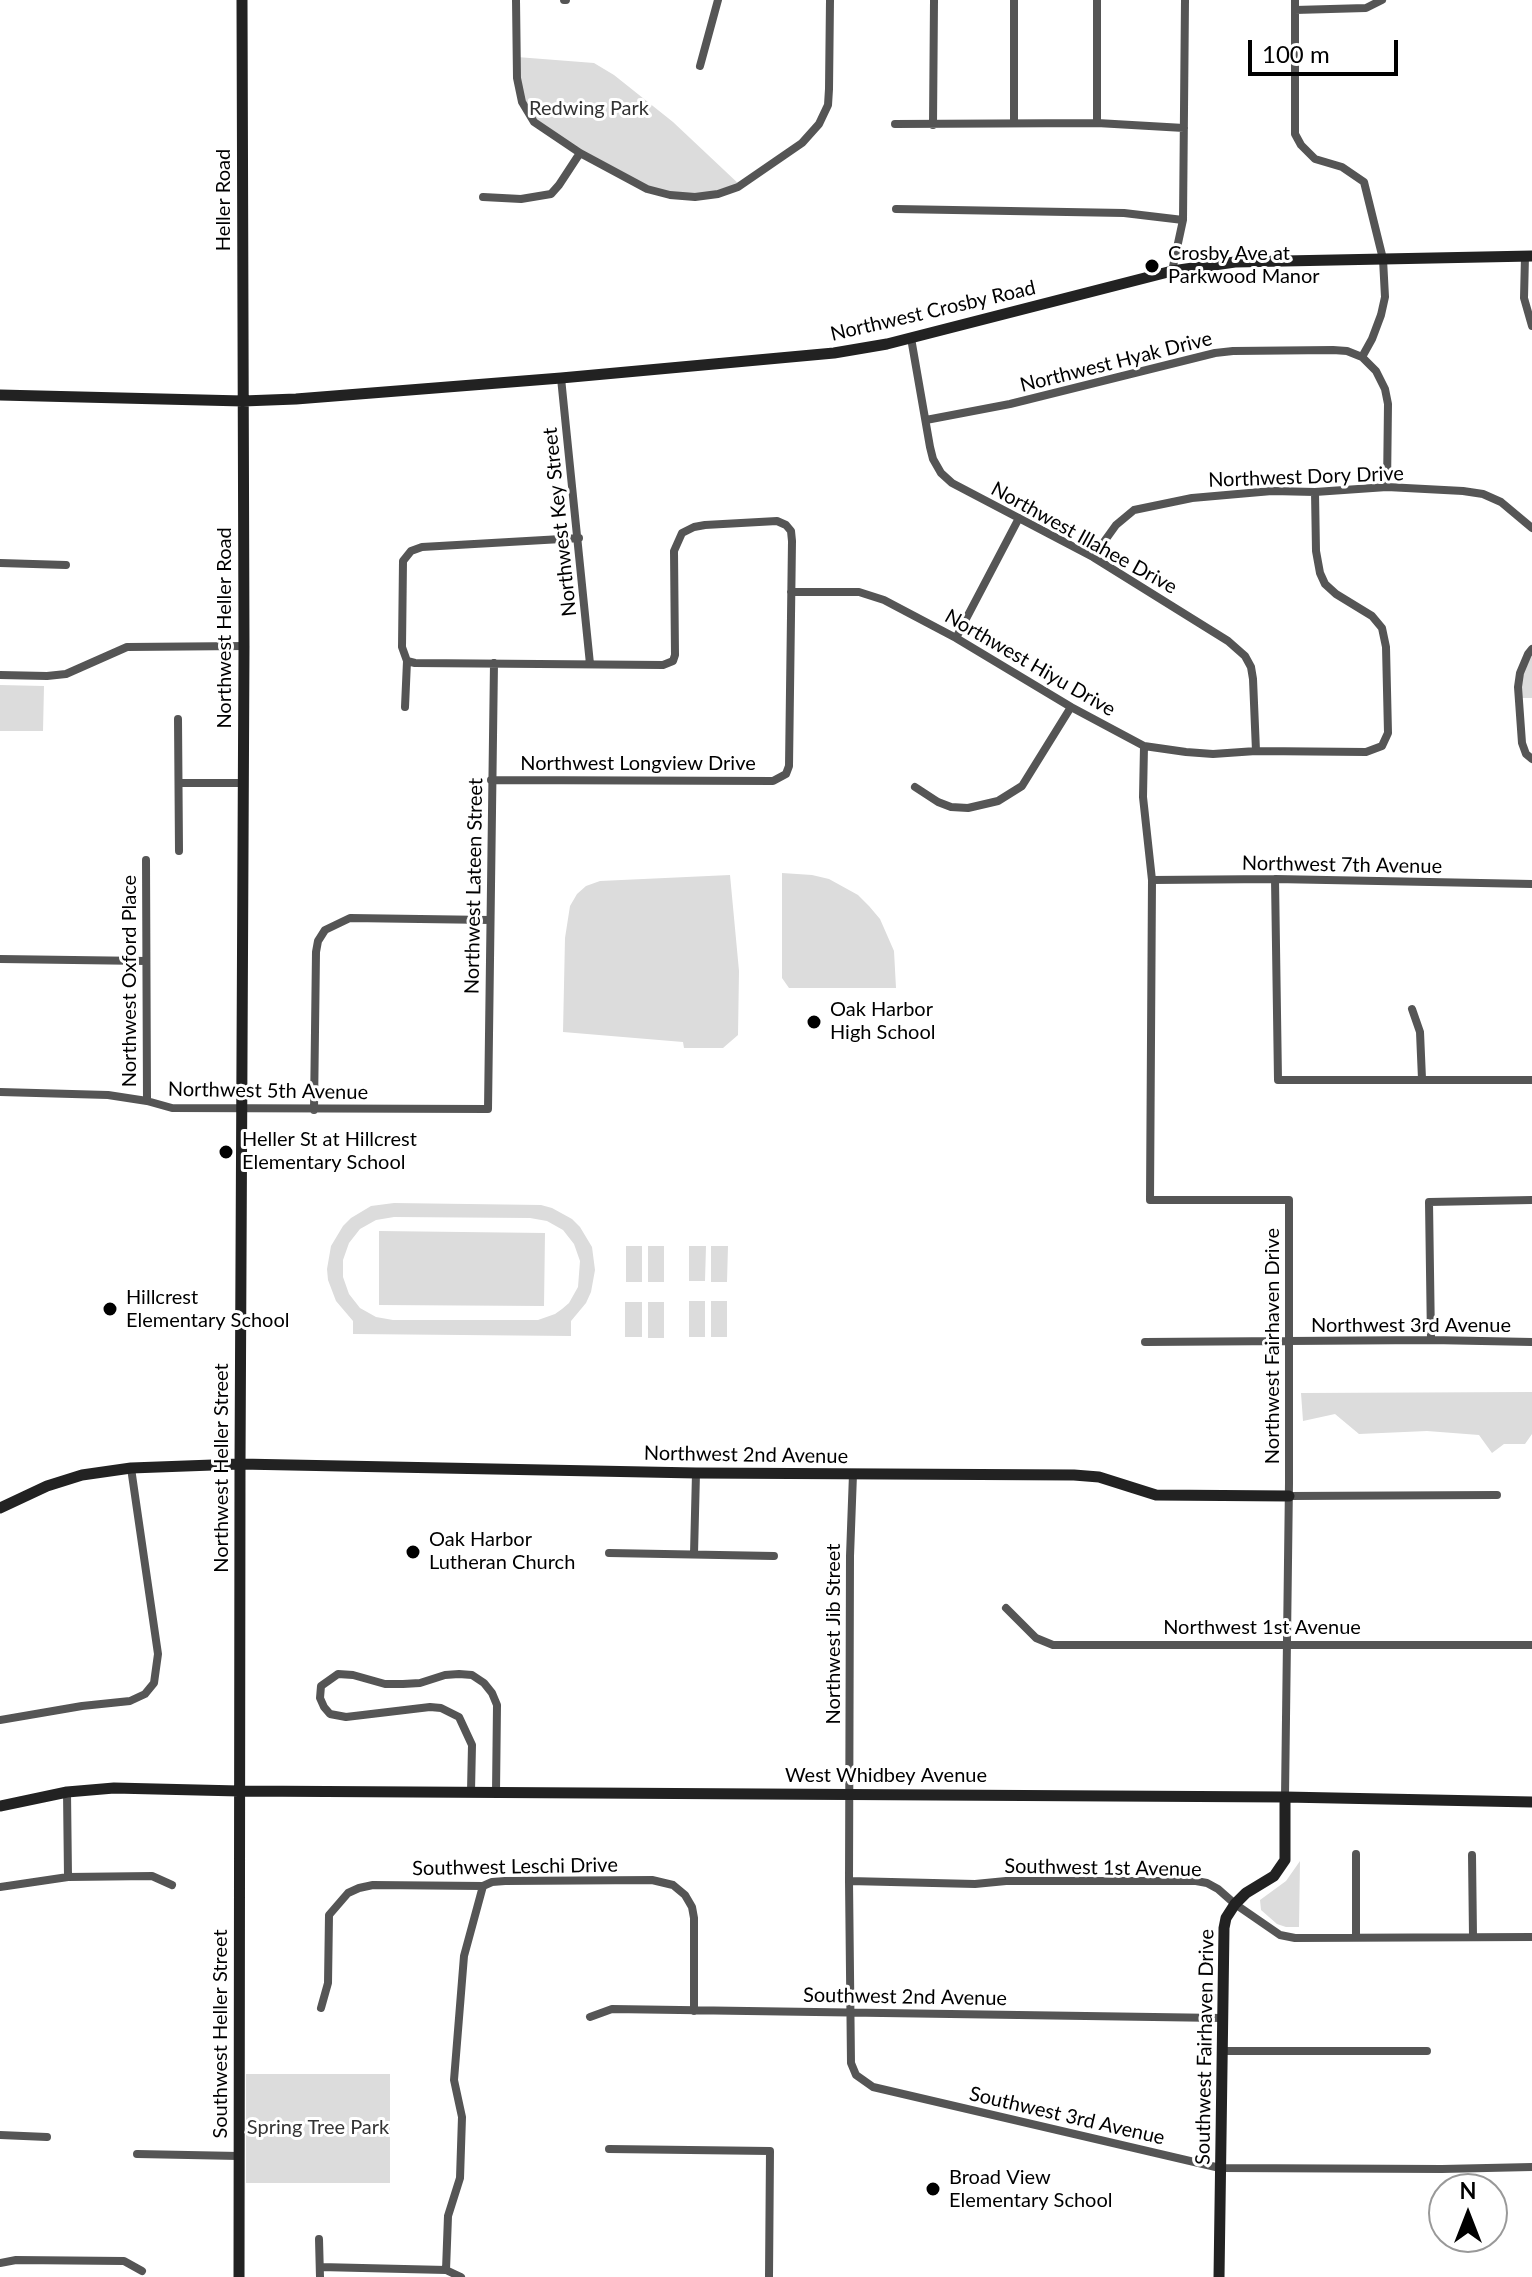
<!DOCTYPE html>
<style>
body{margin:0}
#map{position:relative;width:1532px;height:2277px;overflow:hidden;background:#fff;font-family:Lato,sans-serif}
canvas{display:block}
.north{position:absolute;left:1428px;top:2173px;width:80px;height:80px;box-sizing:border-box;background:#fff;border:2px solid #999;border-radius:50%;rotate:0deg;font-size:22px;font-weight:700;line-height:32px;text-align:center;color:#000}
.north::after{content:'';display:block;margin:auto;width:28px;height:36px;background:#000;clip-path:polygon(50% 0,100% 100%,50% 72%,0 100%)}
.scale{position:absolute;left:1248px;top:40px;width:150px;height:36px;box-sizing:border-box;border:4px solid #000;border-top:0;padding-left:10px;font-size:24px;line-height:28px;white-space:nowrap;color:#000;-webkit-text-stroke:6px #fff;paint-order:stroke}
</style>
<div id="map">
<canvas width="1532" height="2277"></canvas>
<div class="north">N</div>
<div class="scale">100 m</div>
</div>
<script>
const ctx = document.querySelector('canvas').getContext('2d');
ctx.lineJoin = 'round';
function fillPath(path, color) {
  ctx.fillStyle = color;
  ctx.fill(path, 'evenodd');
}
function toPath(rows) {
  const path = new Path2D();
  for (const r of rows) {
    path.moveTo(r[0], r[1]);
    for (let i = 2; i < r.length; i += 2) path.lineTo(r[i], r[i + 1]);
  }
  return path;
}
function strokePath(path, color, width, dash) {
  ctx.strokeStyle = color;
  ctx.lineWidth = width;
  ctx.lineCap = dash ? 'butt' : 'round';
  ctx.setLineDash(dash || []);
  ctx.stroke(path);
}
function write(font, color, halo, rows, align = 'center') {
  ctx.font = font + ' Lato,sans-serif';
  ctx.lineWidth = 6;
  ctx.setLineDash([]);
  ctx.textBaseline = 'middle';
  ctx.strokeStyle = halo;
  ctx.fillStyle = color;
  for (const [text, x, y, turn = 0] of rows) {
    ctx.save();
    ctx.translate(x, y);
    ctx.rotate((+turn || 0) * Math.PI / 180);
    ctx.textAlign = isNaN(turn) ? turn : align;
    if (halo) ctx.strokeText(text, 0, 0);
    ctx.fillText(text, 0, 0);
    ctx.restore();
  }
}
const green = toPath([
 [517,57,594,63,614,75,673,122,741,186,695,197,647,189,534,122,522,102],
 [1532,649,1532,698,1519,698,1518,687],
 [0,685,44,686,43,731,0,731],
 [782,873,812,875,829,879,858,895,869,906,880,919,894,951,896,988,789,988,782,978],
 [730,875,739,971,738,1035,723,1048,684,1048,683,1042,563,1032,565,938,570,906,577,894,586,886,600,881],
 [394,1203,541,1205,552,1208,572,1219,580,1227,592,1247,595,1270,591,1292,586,1303,571,1321,571,1336,353,1334,353,1321,336,1301,328,1280,327,1269,331,1246,343,1226,351,1218,371,1206],
 [394,1217,530,1218,547,1221,563,1230,574,1244,580,1261,578,1287,569,1303,562,1309,555,1314,538,1320,393,1320,376,1317,360,1308,349,1294,343,1277,343,1260,349,1243,360,1229,376,1220],
 [379,1231,545,1233,544,1306,379,1305],
 [626,1246,642,1246,642,1282,626,1282],
 [648,1246,664,1246,664,1282,648,1282],
 [689,1246,706,1246,705,1281,689,1281],
 [711,1246,728,1246,727,1282,711,1282],
 [689,1301,705,1301,705,1337,689,1337],
 [711,1301,727,1301,727,1337,711,1337],
 [625,1302,642,1302,642,1337,625,1337],
 [648,1302,664,1302,664,1338,648,1338],
 [1532,1392,1532,1434,1525,1444,1504,1444,1492,1453,1479,1435,1427,1431,1359,1434,1335,1414,1303,1421,1301,1393],
 [1300,1861,1299,1927,1286,1927,1277,1924,1261,1910,1260,1900,1286,1881],
 [246,2074,390,2074,390,2183,246,2183]
]);
const street = toPath([
 [516,0,517,78,522,102,534,122,580,153,647,189,670,195,695,197,718,194,738,187,802,143,819,124,828,105,829,89,830,0],
 [564,0,566,0],
 [1014,0,1014,122],
 [1295,0,1295,134,1301,145,1315,159,1342,167,1364,182,1383,259,1385,297,1381,315,1372,339,1362,357,1376,371,1385,389,1388,404,1387,487],
 [1295,10,1366,8,1382,0],
 [700,66,718,0],
 [1097,123,1097,0],
 [895,124,1097,123,1184,128],
 [933,125,934,0],
 [483,197,521,199,551,194,559,185,580,153],
 [896,209,1124,213,1183,220],
 [1525,256,1524,298,1532,326],
 [1172,271,1183,220,1185,0],
 [911,338,930,447,933,459,941,473,952,483,1093,557,1228,641,1245,656,1251,667,1253,679,1256,751],
 [561,378,590,664],
 [926,420,1010,404,1215,353,1233,351,1333,350,1347,351,1362,357],
 [1093,557,1116,525,1134,510,1192,498,1272,491,1315,492,1387,487,1463,491,1483,494,1501,502,1532,528],
 [0,563,66,565],
 [791,592,859,592,884,600,956,638,1071,707,1144,746,1186,752,1213,754,1256,751,1366,752,1382,746,1388,733,1386,647,1382,628,1372,616,1336,594,1325,584,1320,573,1316,551,1315,492],
 [956,638,1019,518],
 [1532,649,1528,654,1520,673,1518,687,1522,743,1526,754,1532,759],
 [0,675,47,676,66,674,127,647,244,646],
 [405,707,407,661],
 [178,719,179,851],
 [1144,746,1143,797,1152,880,1150,1200,1289,1200,1289,1483,1285,1797],
 [491,780,773,781,786,774,789,766,792,541,791,531,786,525,777,521,705,525,694,527,682,533,674,551,675,655,673,661,663,665,415,663,407,661,402,647,403,561,411,551,422,547,579,538],
 [179,783,243,783],
 [915,787,938,802,951,807,968,808,998,801,1022,786,1071,707],
 [146,860,147,1101],
 [1275,879,1278,1080,1532,1080],
 [1152,880,1275,879,1532,884],
 [0,959,146,961],
 [1412,1009,1420,1032,1422,1079],
 [0,1092,108,1095,147,1101,172,1108,488,1109,494,663],
 [314,1110,316,952,318,941,325,930,350,918,490,920],
 [1431,1340,1429,1202,1532,1200],
 [1145,1342,1431,1340,1532,1342],
 [853,1474,850,1556,849,1881,851,2063,856,2075,873,2087,1220,2168,1442,2169,1532,2167],
 [1289,1496,1497,1495],
 [609,1553,774,1556],
 [694,1554,696,1473],
 [1006,1608,1036,1638,1053,1645,1532,1645],
 [0,1720,82,1706,130,1701,145,1694,154,1683,158,1654,131,1468],
 [471,1791,472,1745,459,1717,441,1708,430,1707,346,1717,330,1714,324,1707,320,1698,321,1686,338,1674,353,1675,385,1684,403,1684,420,1683,445,1675,459,1674,472,1675,484,1683,492,1693,497,1705,496,1792],
 [67,1792,68,1877],
 [1356,1854,1356,1937],
 [1472,1855,1473,1936],
 [849,1881,975,1884,1006,1881,1196,1881,1207,1883,1218,1889,1235,1904,1280,1935,1295,1938,1532,1937],
 [0,1887,68,1877,152,1876,172,1885],
 [321,2008,328,1983,329,1915,348,1893,359,1888,373,1885,483,1886,492,1882,505,1881,652,1880,673,1885,685,1895,692,1907,694,1918,694,2011],
 [590,2017,612,2009,1221,2018],
 [1221,2051,1427,2051],
 [0,2135,47,2137],
 [609,2149,770,2151,769,2277],
 [137,2154,239,2156],
 [319,2239,320,2277],
 [0,2263,16,2260,124,2261,142,2271],
 [320,2267,446,2270,461,2277],
 [446,2270,448,2216,460,2178,462,2117,454,2080,464,1956,483,1886]
]);
const secondary = toPath([
 [0,395,243,401,296,399,561,378,834,353,887,344,1172,271,1235,262,1532,256],
 [0,1508,47,1486,82,1475,131,1468,240,1464,696,1473,1074,1475,1099,1477,1156,1495,1289,1496],
 [0,1806,67,1792,114,1788,239,1791,1285,1797,1532,1802],
 [239,2277,240,1464,244,646,242,0],
 [1219,2277,1224,1928,1226,1918,1235,1904,1246,1893,1274,1876,1285,1860,1285,1797]
]);
const markers = [
 [1152,266,8,"#000"],
 [814,1022,8,"#000"],
 [226,1152,8,"#000"],
 [110,1309,8,"#000"],
 [413,1552,8,"#000"],
 [933,2189,8,"#000"]
];
const parkNames = [
 ["Redwing Park",589,109],
 ["Spring Tree Park",318,2128]
];
const streetNames = [
 ["Heller Road",224,200,-90],
 ["Northwest Crosby Road",933,311,-13],
 ["Northwest Hyak Drive",1116,362,-14],
 ["Northwest Dory Drive",1306,477,-2],
 ["Northwest Key Street",560,522,-96],
 ["Northwest Illahee Drive",1084,538,29],
 ["Northwest Heller Road",225,628,-90],
 ["Northwest Hiyu Drive",1030,663,30],
 ["Northwest Longview Drive",638,764],
 ["Northwest 7th Avenue",1342,865,1],
 ["Northwest Lateen Street",474,886,-89],
 ["Northwest Oxford Place",130,981,-90],
 ["Northwest 5th Avenue",268,1091,1],
 ["Northwest 3rd Avenue",1411,1326],
 ["Northwest Fairhaven Drive",1273,1346,-90],
 ["Northwest 2nd Avenue",746,1455,1],
 ["Northwest Heller Street",222,1468,-90],
 ["Northwest 1st Avenue",1262,1628],
 ["Northwest Jib Street",834,1634,-90],
 ["West Whidbey Avenue",886,1776],
 ["Southwest Leschi Drive",515,1867,-1],
 ["Southwest 1st Avenue",1103,1868,1],
 ["Southwest 2nd Avenue",905,1997,1],
 ["Southwest Heller Street",221,2034,-90],
 ["Southwest Fairhaven Drive",1205,2047,-89],
 ["Southwest 3rd Avenue",1067,2116,13]
];
const poiNames = [
 ["Crosby Ave at",1168,254],
 ["Parkwood Manor",1168,277],
 ["Oak Harbor",830,1010],
 ["High School",830,1033],
 ["Heller St at Hillcrest",242,1140],
 ["Elementary School",242,1163],
 ["Hillcrest",126,1298],
 ["Elementary School",126,1321],
 ["Oak Harbor",429,1540],
 ["Lutheran Church",429,1563],
 ["Broad View",949,2178],
 ["Elementary School",949,2201]
];
fillPath(green, '#dcdcdc');
strokePath(street, '#555', 8);
strokePath(secondary, '#222', 11);
for (const [x, y, r, color] of markers) {
  const dot = new Path2D();
  dot.arc(x, y, r, 0, 2 * Math.PI);
  ctx.fillStyle = color;
  ctx.fill(dot);
  strokePath(dot, '#fff', 3);
}
write('20px', '#333', '#fff', parkNames);
write('20px', '#000', '#fff', streetNames);
write('20px', '#000', '#fff', poiNames, 'left');
</script>
